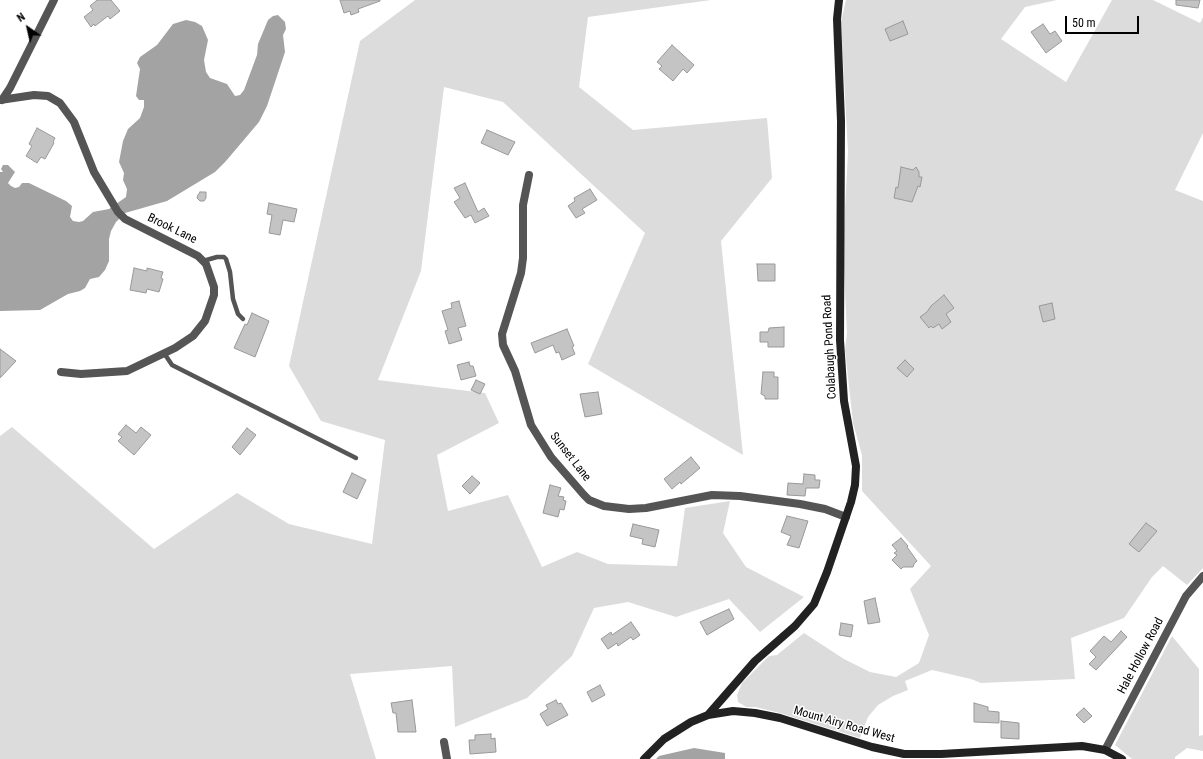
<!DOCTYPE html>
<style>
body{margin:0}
#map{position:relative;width:1203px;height:759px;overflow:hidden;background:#fff;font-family:"Roboto Condensed",sans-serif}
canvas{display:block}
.north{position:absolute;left:8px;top:8px;width:40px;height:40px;-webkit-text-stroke:3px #fff;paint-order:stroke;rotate:326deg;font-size:11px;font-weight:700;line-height:16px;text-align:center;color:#000}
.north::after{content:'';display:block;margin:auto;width:14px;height:18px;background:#000;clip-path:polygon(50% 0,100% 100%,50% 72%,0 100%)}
.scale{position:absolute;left:1065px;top:16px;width:74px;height:18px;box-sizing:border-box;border:2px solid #000;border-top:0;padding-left:5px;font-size:12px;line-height:14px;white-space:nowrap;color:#000;-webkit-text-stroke:3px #fff;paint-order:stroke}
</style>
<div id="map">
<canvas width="1203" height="759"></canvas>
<div class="north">N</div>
<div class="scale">50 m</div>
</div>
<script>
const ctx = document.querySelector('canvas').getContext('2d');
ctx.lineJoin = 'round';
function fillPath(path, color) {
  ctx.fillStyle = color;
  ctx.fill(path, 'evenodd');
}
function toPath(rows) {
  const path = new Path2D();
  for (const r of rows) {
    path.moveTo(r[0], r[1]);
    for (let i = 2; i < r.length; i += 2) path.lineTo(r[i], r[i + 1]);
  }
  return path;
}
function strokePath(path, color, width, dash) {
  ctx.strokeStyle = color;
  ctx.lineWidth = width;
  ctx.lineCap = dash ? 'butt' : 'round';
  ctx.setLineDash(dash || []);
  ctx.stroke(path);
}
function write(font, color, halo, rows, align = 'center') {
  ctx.font = font + ' "Roboto Condensed",sans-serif';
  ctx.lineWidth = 3;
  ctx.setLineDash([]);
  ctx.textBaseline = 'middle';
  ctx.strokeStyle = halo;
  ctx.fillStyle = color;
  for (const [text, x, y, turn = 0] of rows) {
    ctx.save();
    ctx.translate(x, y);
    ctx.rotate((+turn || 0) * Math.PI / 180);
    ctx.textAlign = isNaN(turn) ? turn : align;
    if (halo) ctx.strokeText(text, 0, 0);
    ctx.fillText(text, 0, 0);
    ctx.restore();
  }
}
const green = toPath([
 [415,0,711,0,588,17,579,87,633,130,767,118,772,178,721,241,743,455,588,364,645,233,503,102,444,87,421,271,378,380,485,393,499,423,437,455,448,511,508,495,542,567,577,552,608,564,677,566,685,508,730,501,723,533,746,567,804,597,760,632,729,599,676,617,628,602,594,608,572,656,527,698,455,727,452,666,350,674,376,759,0,759,0,436,12,427,154,549,237,493,289,524,372,544,385,440,321,421,289,366,360,41],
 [846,0,1057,0,1025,7,1001,39,1066,82,1112,0,1153,0,1200,23,1203,17,1203,133,1175,190,1203,201,1203,568,1187,585,1163,566,1152,577,1124,618,1071,638,1075,679,981,683,971,679,932,670,905,681,908,690,893,696,878,705,868,717,860,738,780,713,755,707,746,707,738,702,737,695,742,683,769,656,777,655,804,633,844,659,870,672,896,677,919,663,929,635,910,589,931,566,862,491,862,455,853,423,845,350,847,333,843,249,848,152,841,22],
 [1172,636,1199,669,1199,736,1203,735,1203,751,1187,748,1175,757,1175,759,1132,759,1115,745]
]);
const water = toPath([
 [278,15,285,22,286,29,283,35,285,52,267,106,259,122,226,161,215,172,167,201,125,213,116,222,111,231,109,239,109,261,105,270,99,277,90,279,85,288,80,291,68,294,40,310,0,311,0,172,3,172,1,169,3,165,8,165,15,172,8,183,11,186,15,188,19,187,22,183,29,183,66,201,72,206,70,217,73,221,79,222,83,221,93,212,109,209,126,197,127,189,123,180,124,173,119,162,123,141,128,129,140,118,144,107,144,100,139,100,136,96,140,69,137,63,140,57,157,45,173,24,186,20,195,22,202,26,208,40,204,60,206,72,210,78,227,84,235,96,240,95,244,90,257,55,258,44,268,20,273,16],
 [694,748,725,753,725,759,656,759,659,756]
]);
const building = toPath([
 [97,0,111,0,120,11,110,19,108,16,95,26,94,24,91,27,84,17,93,10,90,6,97,0],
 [340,0,380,0,380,1,358,9,359,12,351,15,350,11,344,13,340,0],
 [1176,0,1200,0,1198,8,1176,5,1176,0],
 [903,21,908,34,890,41,885,29,903,21],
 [1043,24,1050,34,1055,31,1062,41,1046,53,1031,32,1043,24],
 [672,45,694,65,687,73,683,69,673,81,659,69,662,66,657,62,672,45],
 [37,128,55,138,53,142,54,143,45,159,41,157,37,163,26,156,32,146,29,144,37,128],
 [487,130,515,142,508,155,481,143,487,130],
 [901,167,913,170,916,167,919,172,919,177,922,177,920,187,918,186,912,202,894,198,896,187,898,188,901,167],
 [465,183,478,212,484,208,489,216,475,223,471,215,465,218,454,202,460,198,454,188,465,183],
 [590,189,597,200,582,209,585,213,576,218,568,206,575,201,574,198,590,189],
 [200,192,206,192,206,198,204,201,200,201,197,198,198,195,200,192],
 [269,203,297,209,294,222,283,220,280,235,269,233,272,215,267,214,269,203],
 [757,264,775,264,775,281,758,281,757,264],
 [134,268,147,271,147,268,163,272,161,278,163,279,159,292,147,289,146,293,130,290,134,268],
 [944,295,954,308,946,314,951,322,942,329,939,324,933,328,931,326,929,328,920,317,927,312,931,306,944,295],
 [459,301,466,326,458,328,462,340,449,344,445,331,448,330,442,311,452,308,451,303,459,301],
 [1052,303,1055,319,1043,322,1039,306,1052,303],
 [252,313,269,321,255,357,234,348,245,324,247,325,252,313],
 [784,327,784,347,768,347,768,342,760,342,760,332,768,332,769,328,784,327],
 [567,329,574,346,572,347,575,354,562,360,559,352,556,353,553,345,535,353,531,343,567,329],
 [0,349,16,361,0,378,0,349],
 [905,360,914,369,907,377,897,368,905,360],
 [469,362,470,366,473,366,476,376,461,380,457,365,469,362],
 [763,372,774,372,774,377,778,377,778,399,765,399,765,396,761,394,763,372],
 [476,380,485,384,480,394,471,390,476,380],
 [598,392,602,414,585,417,580,394,598,392],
 [126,425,136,433,141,427,151,435,134,455,118,441,122,437,118,434,126,425],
 [247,428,256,435,240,455,232,447,247,428],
 [691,457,700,468,681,484,680,482,672,489,664,479,691,457],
 [352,473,366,480,357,499,343,492,352,473],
 [804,474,815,475,815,480,820,480,819,488,806,488,805,496,787,495,788,483,803,484,804,474],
 [472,476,480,483,470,494,462,486,472,476],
 [550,485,561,488,558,496,564,497,563,500,566,501,564,510,560,509,558,517,543,513,550,485],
 [787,516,808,521,799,548,787,545,791,536,781,532,787,516],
 [1146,523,1157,531,1139,552,1129,544,1146,523],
 [633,524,659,530,655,547,642,544,643,539,630,536,633,524],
 [901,538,908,546,907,547,917,561,914,564,913,567,903,567,901,569,892,560,897,555,894,553,897,551,892,545,901,538],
 [875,598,880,622,868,624,864,601,875,598],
 [729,609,734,619,707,635,700,622,729,609],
 [631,622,640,635,633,640,631,637,618,646,617,643,608,649,601,639,611,632,612,635,631,622],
 [841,623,853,625,851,637,839,635,841,623],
 [1121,631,1127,637,1096,670,1089,664,1096,657,1090,651,1104,636,1111,642,1121,631],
 [600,685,605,695,592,702,587,692,600,685],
 [412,700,416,732,398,732,396,713,393,713,391,703,412,700],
 [556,700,558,704,561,703,568,715,547,726,540,714,548,709,546,705,556,700],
 [974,703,988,707,988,711,999,712,999,723,974,722,974,703],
 [1084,708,1092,716,1084,723,1076,715,1084,708],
 [1001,721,1019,723,1019,739,1001,738,1001,721],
 [491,734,491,739,495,738,496,752,470,754,469,740,475,740,475,735,491,734]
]);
const lane = toPath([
 [203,261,217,257,224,257,226,259,230,272,233,299,238,314,243,319],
 [164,353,172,365,356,458]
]);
const street = toPath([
 [0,100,34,95,48,96,60,103,74,122,94,172,118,212,125,219,198,256,206,264,214,287,214,295,205,321,193,336,175,348,127,371,81,374,61,372],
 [2,100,10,88,54,0],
 [529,175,523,205,523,258,521,273,502,334,503,345,515,371,531,425,551,457,584,495,589,500,604,506,629,509,646,508,712,495,740,496,800,504,825,509,846,517],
 [444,742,447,759],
 [1105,750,1186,596,1203,576]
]);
const secondary = toPath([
 [708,715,755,661,795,626,814,604,827,572,851,502,855,485,856,466,844,401,840,340,841,121,837,19,839,0],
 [644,759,664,739,691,722,708,715,733,711,755,713,780,718,872,747,904,754,941,754,1082,746,1105,750,1122,759]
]);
const streetNames = [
 ["Brook Lane",172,229,26],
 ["Colabaugh Pond Road",830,347,-93],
 ["Sunset Lane",570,457,52],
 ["Hale Hollow Road",1141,656,-62],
 ["Mount Airy Road West",844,725,16]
];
fillPath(green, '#dcdcdc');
fillPath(water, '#a3a3a3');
fillPath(building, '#c4c4c4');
strokePath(building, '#999', 1);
strokePath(lane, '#555', 4.5);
strokePath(street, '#555', 8);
strokePath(secondary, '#222', 8);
write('12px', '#000', '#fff', streetNames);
</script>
